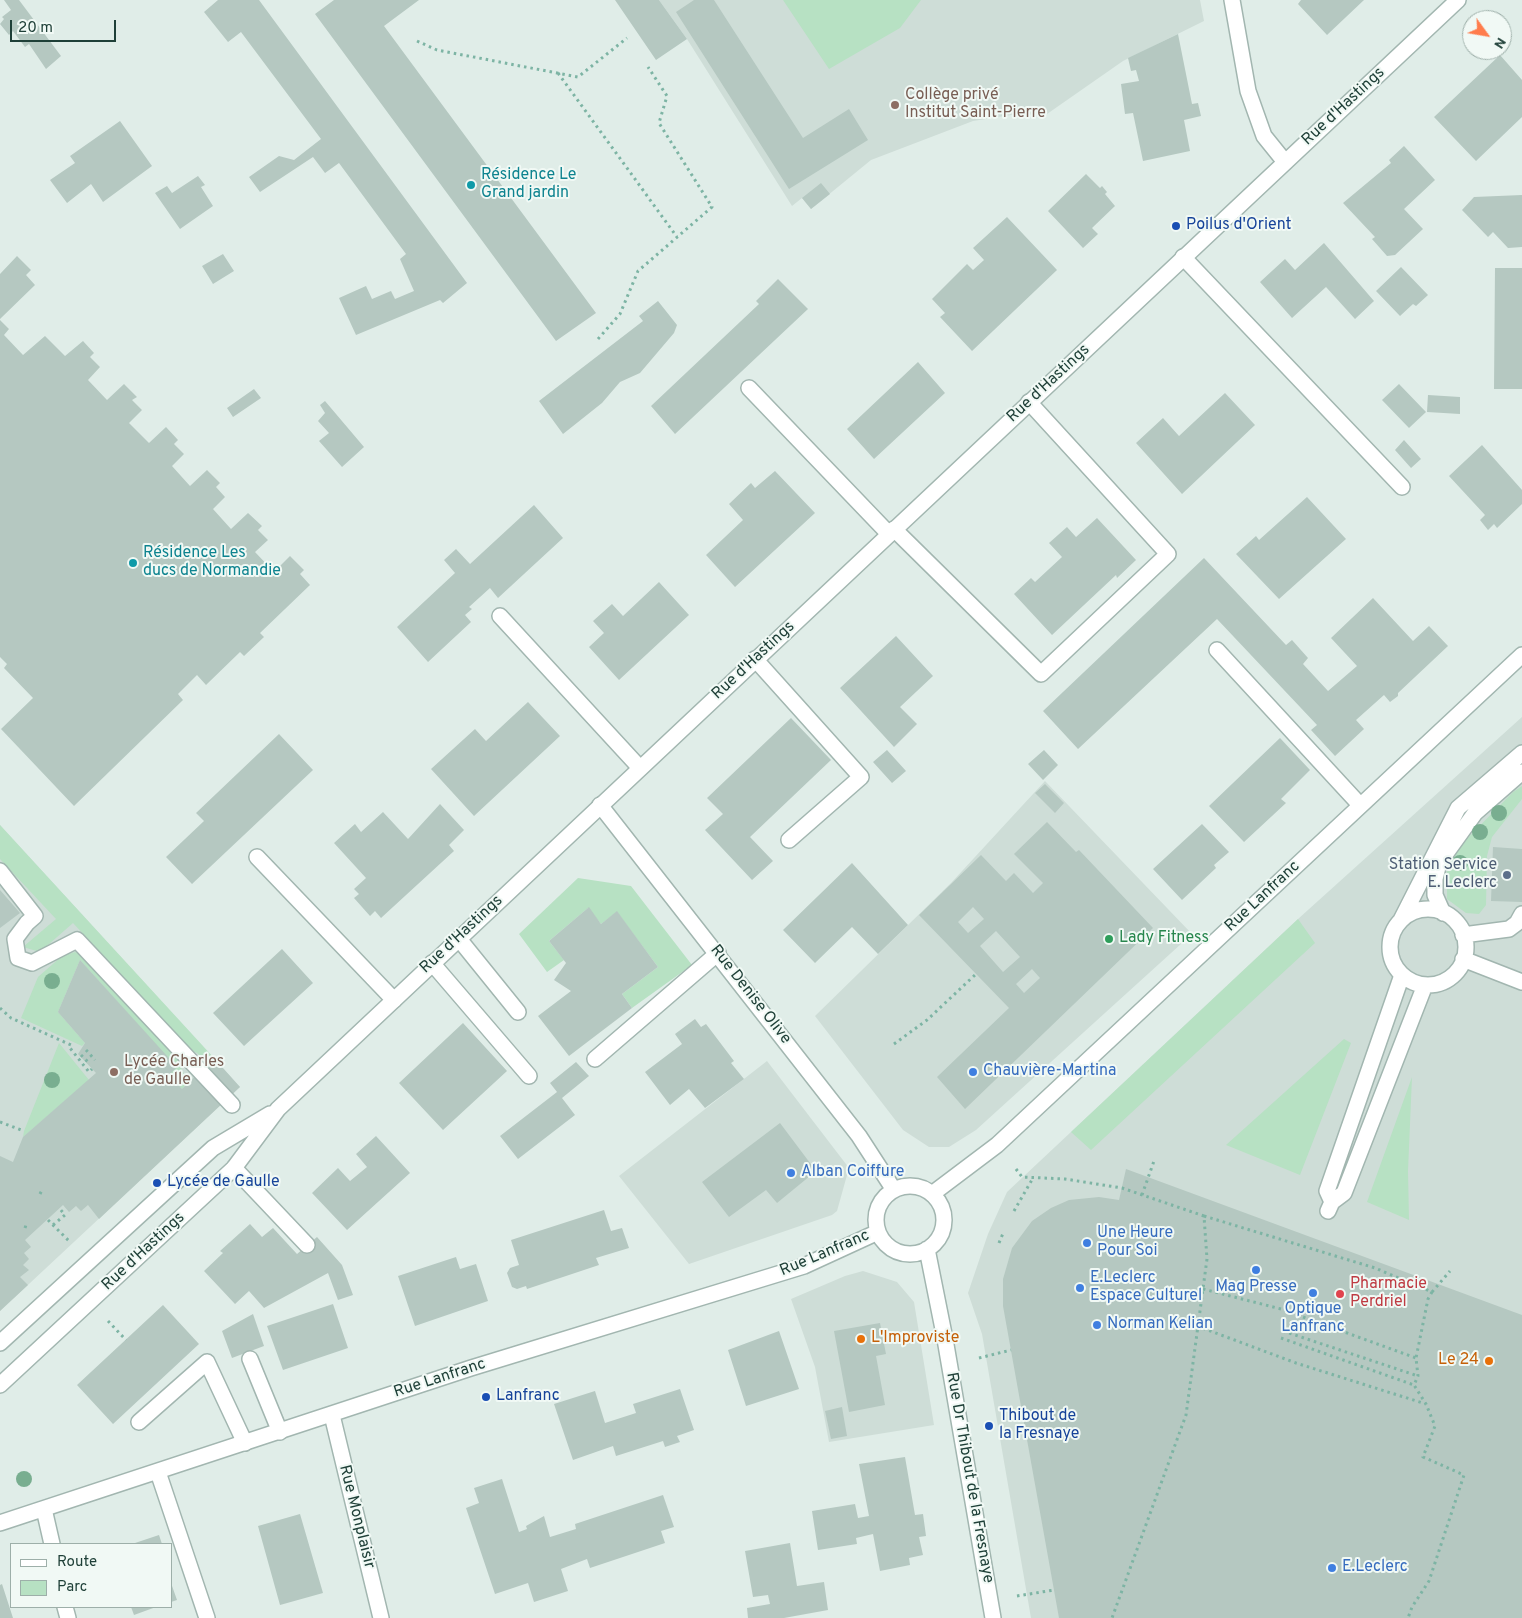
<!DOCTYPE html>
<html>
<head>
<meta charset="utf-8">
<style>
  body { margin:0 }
  #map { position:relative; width:1522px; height:1618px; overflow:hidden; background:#e0ede8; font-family:Overpass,sans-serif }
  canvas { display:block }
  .legend { position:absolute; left:10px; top:1543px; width:162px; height:65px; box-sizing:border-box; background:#f1f9f5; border:1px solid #9dafa9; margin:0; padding:6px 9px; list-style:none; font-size:15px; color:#1f4038 }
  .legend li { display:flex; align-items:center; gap:10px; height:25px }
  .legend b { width:25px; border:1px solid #9dafa9 }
  .north { position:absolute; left:1462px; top:10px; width:50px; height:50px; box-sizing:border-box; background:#f1f9f5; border:1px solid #9dafa9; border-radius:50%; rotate:122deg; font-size:14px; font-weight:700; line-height:20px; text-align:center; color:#1f4038 }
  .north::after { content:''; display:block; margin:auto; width:18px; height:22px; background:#ff7c4c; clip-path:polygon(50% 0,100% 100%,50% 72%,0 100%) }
  .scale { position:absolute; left:10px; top:20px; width:106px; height:22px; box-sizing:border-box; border:2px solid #1f4038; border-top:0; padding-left:6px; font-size:15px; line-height:18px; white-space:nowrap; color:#1f4038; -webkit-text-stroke:4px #f1f9f5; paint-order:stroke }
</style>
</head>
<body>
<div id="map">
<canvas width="1522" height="1618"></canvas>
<ul class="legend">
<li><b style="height:6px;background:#fff"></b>Route</li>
<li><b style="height:14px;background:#b7e1c3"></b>Parc</li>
</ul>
<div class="north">N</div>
<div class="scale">20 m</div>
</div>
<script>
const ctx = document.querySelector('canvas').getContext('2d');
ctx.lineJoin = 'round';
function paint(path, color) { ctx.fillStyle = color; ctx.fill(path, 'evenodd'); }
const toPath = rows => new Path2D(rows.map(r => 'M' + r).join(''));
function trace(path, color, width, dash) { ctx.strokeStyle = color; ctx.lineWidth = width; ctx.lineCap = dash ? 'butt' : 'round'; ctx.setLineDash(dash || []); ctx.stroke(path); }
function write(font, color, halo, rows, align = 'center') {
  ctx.font = font + ' Overpass,sans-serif'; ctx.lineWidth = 4; ctx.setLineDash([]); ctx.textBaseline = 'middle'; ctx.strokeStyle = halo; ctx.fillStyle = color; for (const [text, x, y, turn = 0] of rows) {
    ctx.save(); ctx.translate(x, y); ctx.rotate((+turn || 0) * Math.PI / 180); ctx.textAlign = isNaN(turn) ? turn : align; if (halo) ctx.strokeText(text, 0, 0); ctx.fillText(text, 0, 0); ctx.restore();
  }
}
const built = toPath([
  [659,0,1200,0,1204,21,1123,61,1047,114,1011,115,973,121,871,160,811,209,802,198,792,206,687,39],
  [1522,717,1522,1618,1031,1618,982,1334,968,1293,988,1234,1007,1192,1298,919],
  [1045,781,1192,934,976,1130,949,1147,929,1147,903,1130,815,1016,951,883],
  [0,825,240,1087,0,1311],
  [767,1061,849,1168,837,1211,832,1215,689,1264,619,1176],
  [863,1271,897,1282,914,1302,934,1425,829,1442,815,1367,791,1299,845,1276]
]);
const green = toPath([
  [783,0,921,0,900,28,829,69],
  [1522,786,1522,799,1492,837,1487,856,1486,905,1479,914,1466,913,1447,899,1447,872,1454,852,1513,792],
  [0,825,214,1058,208,1064,197,1053,192,1051,73,923,40,952,23,947,56,919,0,859],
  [578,878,631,886,692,965,632,1008,622,994,658,967,617,912,601,924,588,908,549,941,564,960,547,972,519,934],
  [1298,919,1315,943,1091,1150,1071,1132],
  [75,952,81,954,180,1062,182,1071,190,1081,182,1089,169,1075,176,1067,80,960,58,1012,85,1043,82,1046,21,1018,38,977,62,956],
  [1344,1039,1351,1043,1300,1175,1226,1145],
  [59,1043,89,1080,23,1137,24,1131],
  [1412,1077,1408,1171,1409,1220,1367,1202]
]);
const building = toPath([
  [4,0,19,0,61,56,46,69,29,44,25,47,13,31,9,35,0,24,4,19,2,17,11,10],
  [218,0,259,0,467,283,443,303,440,300,356,335,339,298,366,286,372,299,391,291,395,299,414,291,400,259,406,254,339,163,325,173,313,157,260,192,249,177,279,156,294,160,321,139,241,32,228,42,204,12],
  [334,0,419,0,384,26,596,313,556,341,315,14],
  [615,0,659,0,687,39,656,60],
  [694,0,714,0,803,138,849,109,868,140,789,189,676,12],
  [1301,0,1364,0,1327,35,1298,4],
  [1178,34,1192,104,1198,103,1201,116,1184,120,1190,151,1143,161,1133,113,1125,114,1121,84,1139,81,1136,70,1131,71,1128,58],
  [1500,55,1522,80,1522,117,1476,161,1434,117],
  [120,121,152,166,103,202,91,184,67,203,50,180,75,163,70,156],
  [1404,146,1435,180,1404,209,1423,229,1395,255,1387,256,1372,239,1375,237,1343,203,1391,163,1389,160],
  [1086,174,1100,188,1102,186,1107,192,1105,194,1115,206,1092,228,1098,234,1083,248,1048,211],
  [198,176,205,185,201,187,213,206,180,229,155,193,167,186,172,193],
  [821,183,830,194,811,209,802,198],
  [1522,195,1522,247,1508,248,1493,232,1488,237,1462,210,1474,197],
  [1007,217,1057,270,972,351,940,317,945,313,932,299,967,264,973,270,984,260,973,248],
  [1324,243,1374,301,1355,319,1326,287,1292,318,1260,282,1285,259,1295,270],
  [223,254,234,271,213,284,202,266],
  [17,256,31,270,26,275,35,285,0,319,0,274],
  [1401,267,1428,295,1416,306,1413,304,1400,316,1376,291],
  [1495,268,1522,268,1522,389,1494,389],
  [778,279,808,309,675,434,651,406,759,304,756,301],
  [658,301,677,325,674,333,640,373,620,382,602,403,563,434,539,401,643,321,639,316],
  [0,320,9,329,4,335,23,355,45,336,65,356,83,341,94,353,90,357,100,367,88,380,107,400,124,384,137,397,132,400,142,410,129,423,149,443,166,427,178,440,174,444,184,454,172,466,190,486,207,470,220,483,216,487,225,497,213,509,231,529,248,513,262,526,258,530,268,540,255,552,274,572,290,556,304,570,300,574,310,585,260,633,264,637,244,656,240,652,206,685,197,675,178,694,183,700,74,806,1,729,33,698,4,668,7,664,0,657],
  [918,362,945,393,874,459,847,429],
  [1399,384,1426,412,1409,428,1382,400],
  [254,389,261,398,233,417,227,408],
  [1225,393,1255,425,1182,494,1136,443,1163,418,1179,436],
  [1428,395,1460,397,1460,414,1427,412],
  [325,401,364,447,342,467,319,441,329,433,318,421,325,413,320,405],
  [1404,440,1421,459,1411,468,1395,450],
  [1482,445,1522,490,1522,504,1497,528,1494,524,1488,530,1480,520,1485,515,1449,476],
  [775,471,815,513,735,587,706,555,743,520,729,504,751,483,755,488],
  [1307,497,1346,539,1279,599,1236,554,1256,536,1259,540],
  [534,505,563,538,498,598,490,588,469,607,472,609,465,615,471,622,428,662,397,627,455,573,444,560,456,549,470,564],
  [1097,518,1136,560,1117,578,1116,575,1052,635,1014,594,1031,578,1035,582,1062,557,1049,543,1067,527,1076,537],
  [1204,558,1286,645,1292,640,1308,658,1303,664,1328,691,1357,666,1331,638,1373,598,1413,641,1429,626,1448,646,1398,693,1398,696,1390,702,1384,695,1356,720,1364,729,1335,756,1311,730,1317,725,1217,619,1078,749,1043,711],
  [659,582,689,615,619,680,589,647,604,633,593,621,612,604,623,616],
  [896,636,933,676,900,707,917,724,894,747,840,688],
  [528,702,560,736,474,816,431,769,475,729,486,741],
  [791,718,831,760,750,837,773,861,752,880,705,830,723,814,707,798],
  [279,734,313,770,192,884,166,857,204,821,196,813],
  [1280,738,1310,770,1281,799,1286,803,1244,842,1209,806],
  [887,750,906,771,892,783,873,762],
  [1044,750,1058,765,1043,780,1028,764],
  [1045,784,1064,803,1055,813,1035,793],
  [440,804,464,830,449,845,454,851,381,918,375,911,370,916,354,898,359,894,354,889,366,878,334,843,355,824,361,832,383,812,408,839],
  [1047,822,1076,852,1079,850,1153,928,965,1109,937,1077,1009,1008,919,915,981,855,1006,881,1014,873,1033,893,1043,883,1014,854],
  [973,907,984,919,968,933,958,922],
  [996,931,1020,957,1003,972,980,946],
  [1032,969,1040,978,1024,993,1016,984],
  [1202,824,1229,852,1214,865,1216,868,1182,900,1153,869],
  [1493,847,1522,849,1522,902,1491,901],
  [852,863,908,925,878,954,852,927,815,963,783,930],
  [0,890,20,913,0,928],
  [589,907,601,924,617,911,658,967,622,994,632,1008,569,1056,538,1016,571,991,554,980,566,963,549,941],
  [282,949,313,983,244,1046,213,1013],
  [80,960,177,1067,169,1075,182,1089,214,1058,240,1087,99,1219,88,1205,81,1211,76,1206,69,1212,63,1205,25,1240,31,1247,24,1253,29,1259,23,1265,29,1270,20,1277,28,1285,0,1311,0,1156,13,1162,23,1137,96,1073,78,1054,85,1043,58,1012],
  [695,1019,701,1027,706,1024,734,1061,731,1063,744,1079,705,1108,689,1089,670,1105,645,1072,682,1044,675,1034],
  [463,1023,507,1071,443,1130,399,1083],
  [576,1062,589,1076,562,1098,575,1115,518,1159,500,1136,557,1092,550,1083],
  [780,1123,816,1171,777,1203,766,1190,729,1217,702,1182],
  [376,1136,410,1173,347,1230,312,1193,338,1168,350,1181,367,1167,356,1154],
  [1126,1169,1522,1315,1522,1618,1059,1618,1003,1306,1003,1279,1012,1248,1032,1221,1051,1208,1069,1200,1099,1197,1119,1200],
  [604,1210,611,1231,622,1228,629,1248,596,1258,599,1265,527,1289,526,1286,517,1289,512,1287,507,1273,510,1268,519,1265,511,1240],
  [250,1224,262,1237,273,1228,297,1254,317,1237,342,1265,353,1295,338,1300,328,1273,264,1308,249,1291,235,1304,204,1271,223,1253,220,1251],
  [456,1257,460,1269,476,1264,488,1301,415,1326,398,1276],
  [333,1304,348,1348,283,1370,267,1326],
  [163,1305,199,1344,113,1424,77,1385],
  [253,1314,264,1346,232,1358,222,1331],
  [880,1323,886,1354,876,1356,885,1405,849,1412,834,1331],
  [779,1331,799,1389,746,1406,728,1350],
  [680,1389,694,1430,677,1436,680,1442,665,1447,663,1441,616,1456,613,1446,573,1460,554,1404,595,1391,605,1423,636,1413,633,1404],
  [842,1407,847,1436,831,1439,825,1411],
  [905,1457,915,1515,923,1514,926,1536,919,1537,923,1555,909,1558,910,1565,880,1571,873,1534,856,1538,857,1544,818,1550,812,1511,855,1504,858,1518,869,1516,859,1464],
  [502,1479,519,1532,527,1529,526,1526,544,1516,550,1537,576,1529,575,1524,663,1495,674,1527,661,1531,665,1543,590,1568,587,1559,561,1569,568,1591,534,1602,528,1583,495,1594,466,1508,479,1503,474,1488],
  [300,1514,323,1593,280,1605,258,1526],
  [159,1535,162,1544,132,1544],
  [790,1543,797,1586,824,1582,828,1610,784,1618,748,1618,747,1608,770,1604,768,1595,753,1597,745,1551],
  [171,1583,177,1600,171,1602],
  [2,1584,13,1618,0,1618,0,1585],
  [131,1607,156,1607,134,1615]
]);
const path = toPath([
  [417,41,437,50,578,77,627,38],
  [558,73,677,237],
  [598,339,620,314,638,271,712,207,659,123,667,96,648,67],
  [0,1008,11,1018,71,1045,70,1048,89,1072,92,1069],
  [894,1044,927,1020,976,974],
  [86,1050,95,1060],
  [81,1055,90,1064],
  [0,1122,24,1131],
  [1016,1169,1022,1177,1065,1179,1122,1188,1204,1216,1207,1259,1186,1415,1112,1618],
  [40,1194,42,1190],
  [1142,1195,1154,1161],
  [1014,1211,1033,1178],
  [1204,1216,1375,1268,1432,1292,1428,1299,1416,1358,1418,1376,1414,1385,1426,1404,1435,1426,1423,1457,1464,1475,1429,1581,1412,1607,1408,1618],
  [48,1220,71,1243],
  [53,1225,65,1215,60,1209],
  [25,1228,27,1222],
  [999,1243,1004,1231],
  [1203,1289,1281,1309,1416,1358],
  [1432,1292,1450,1271],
  [108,1321,126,1340],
  [1197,1326,1296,1363,1426,1404],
  [1283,1331,1418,1376],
  [1281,1338,1414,1385],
  [979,1358,1011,1350],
  [1017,1596,1054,1590]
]);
const service = toPath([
  [1183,257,1402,487],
  [749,388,889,534],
  [894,529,1041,674,1168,554,1029,402],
  [500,616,640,768],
  [1217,650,1360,805],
  [755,659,861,777,789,840],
  [257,857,394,1000],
  [0,871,35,916,27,923,15,939,18,958,32,963,77,940,232,1105],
  '1390 947a38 38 0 1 1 76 0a38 38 0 1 1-76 0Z',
  [1443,913,1435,895,1435,879,1439,863,1475,813,1522,772],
  [1401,920,1458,808,1522,753],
  [1463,935,1509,929,1517,923,1522,914],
  [459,939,518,1012],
  [1463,959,1522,982],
  [432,963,529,1076],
  [595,1059,718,953],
  [234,1168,307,1245],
  [1332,1202,1327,1191,1402,975],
  [1328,1211,1332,1202,1344,1193,1425,985],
  [250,1359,280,1432],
  [139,1422,207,1362,245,1443],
  [158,1472,207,1618]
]);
const minor = toPath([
  [1232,0,1248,91,1264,136,1285,162],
  [600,805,859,1136,894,1190],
  '876 1220a34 34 0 1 1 68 0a34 34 0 1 1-68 0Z',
  [932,1194,997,1145,1522,655],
  [927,1249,945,1339,993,1618],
  [332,1415,381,1618],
  [44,1509,52,1544],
  [0,1523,471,1368,804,1266,878,1232],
  [65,1607,68,1618]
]);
const tertiary = toPath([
  [0,1343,213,1148,270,1114],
  [0,1385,234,1168,278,1109,1458,0]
]);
const trees = [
  [1499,813],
  [1480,832],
  [1460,863],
  [52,981],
  [52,1080],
  [24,1479]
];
const markers = [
  [895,105,5,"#8d6e63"],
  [471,185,5,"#0f9aa8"],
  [1176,226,5,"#1a4fb4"],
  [133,563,5,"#0f9aa8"],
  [1507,875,5,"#5c6f8a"],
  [1109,939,5,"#2e9e5b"],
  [114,1072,5,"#8d6e63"],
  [973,1072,5,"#3f7fe0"],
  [791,1173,5,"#3f7fe0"],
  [157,1183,5,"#1a4fb4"],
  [1087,1243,5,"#3f7fe0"],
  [1256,1270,5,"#3f7fe0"],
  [1080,1288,5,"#3f7fe0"],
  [1313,1293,5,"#3f7fe0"],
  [1340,1294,5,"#e0444e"],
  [1097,1325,5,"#3f7fe0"],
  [861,1339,5,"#e8710a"],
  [1489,1361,5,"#e8710a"],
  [486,1397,5,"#1a4fb4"],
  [989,1426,5,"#1a4fb4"],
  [1332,1568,5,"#3f7fe0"]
];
const educationNames = [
  ["Collège privé",905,96],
  ["Institut Saint-Pierre",905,114],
  ["Lycée Charles",124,1063],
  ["de Gaulle",124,1081]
];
const streetNames = [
  ["Rue d'Hastings",1344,107,-43],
  ["Rue d'Hastings",1049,384,-43],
  ["Rue d'Hastings",754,661,-43],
  ["Rue Lanfranc",1263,897,-43],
  ["Rue d'Hastings",462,935,-43],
  ["Rue Denise Olive",750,995,52],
  ["Rue d'Hastings",144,1252,-43],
  ["Rue Lanfranc",825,1254,-23],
  ["Rue Lanfranc",440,1379,-18],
  ["Rue Dr Thibout de la Fresnaye",969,1478,80],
  ["Rue Monplaisir",356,1517,76]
];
const cultureNames = [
  ["Résidence Le",481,176],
  ["Grand jardin",481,194],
  ["Résidence Les",143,554],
  ["ducs de Normandie",143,572]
];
const transitNames = [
  ["Poilus d'Orient",1186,226],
  ["Lycée de Gaulle",167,1183],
  ["Lanfranc",496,1397],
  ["Thibout de",999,1417],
  ["la Fresnaye",999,1435]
];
const serviceNames = [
  ["Station Service",1497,866],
  ["E. Leclerc",1497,884]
];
const leisureNames = [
  ["Lady Fitness",1119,939]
];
const shopNames = [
  ["Chauvière-Martina",983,1072],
  ["Alban Coiffure",801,1173],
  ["Une Heure",1097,1234],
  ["Pour Soi",1097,1252],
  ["E.Leclerc",1090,1279],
  ["Espace Culturel",1090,1297],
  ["Mag Presse",1256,1288,"center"],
  ["Optique",1313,1310,"center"],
  ["Lanfranc",1313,1328,"center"],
  ["Norman Kelian",1107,1325],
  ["E.Leclerc",1342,1568]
];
const healthNames = [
  ["Pharmacie",1350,1285],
  ["Perdriel",1350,1303]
];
const foodNames = [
  ["L'Improviste",871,1339],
  ["Le 24",1479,1361,"right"]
];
paint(built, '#ceddd7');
paint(green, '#b7e1c3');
paint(building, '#b5c8c1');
trace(service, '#a2b6b0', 18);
trace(minor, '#a2b6b0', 18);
trace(tertiary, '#a2b6b0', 18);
trace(path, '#7db4a4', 3, [2.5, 4]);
trace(service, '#fff', 15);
trace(minor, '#fff', 15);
trace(tertiary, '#fff', 15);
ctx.fillStyle = '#79ae90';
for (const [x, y] of trees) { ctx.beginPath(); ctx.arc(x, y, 8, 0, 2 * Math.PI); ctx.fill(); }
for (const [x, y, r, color] of markers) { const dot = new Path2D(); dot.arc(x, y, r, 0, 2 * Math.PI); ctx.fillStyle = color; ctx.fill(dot); trace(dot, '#f1f9f5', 2); }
write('16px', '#785e54', '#f1f9f5', educationNames, 'left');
write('16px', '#1f4038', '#f1f9f5', streetNames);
write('16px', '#0d838f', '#f1f9f5', cultureNames, 'left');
write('16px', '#164399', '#f1f9f5', transitNames, 'left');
write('16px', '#4e5e75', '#f1f9f5', serviceNames, 'right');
write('16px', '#27864d', '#f1f9f5', leisureNames, 'left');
write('16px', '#366cbe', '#f1f9f5', shopNames, 'left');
write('16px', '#be3a42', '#f1f9f5', healthNames, 'left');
write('16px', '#c56008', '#f1f9f5', foodNames, 'left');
</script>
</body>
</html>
